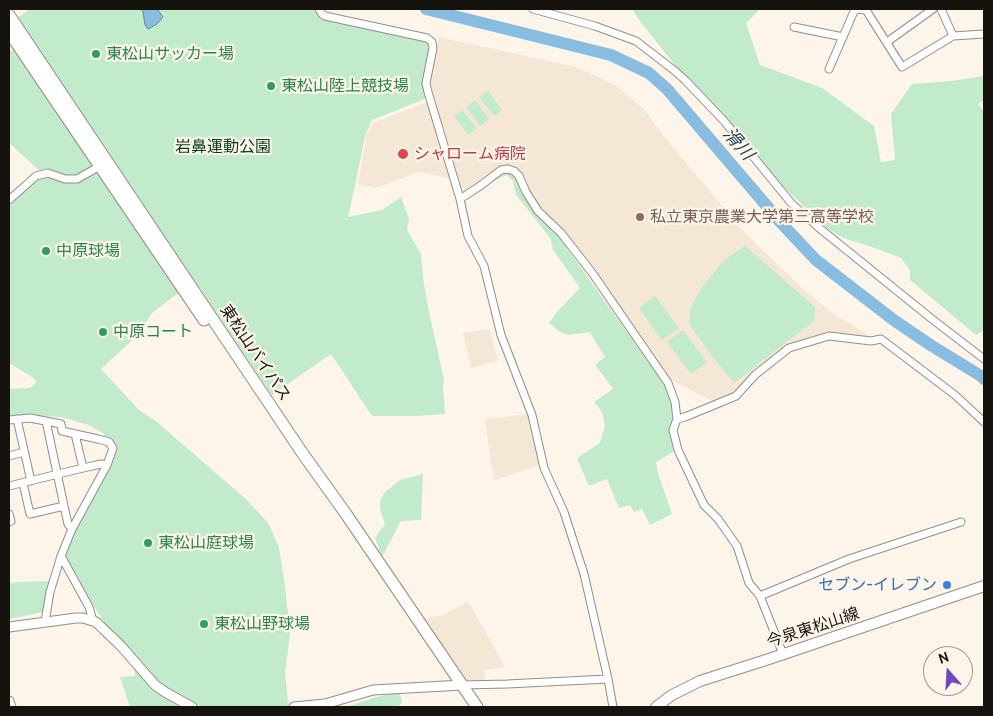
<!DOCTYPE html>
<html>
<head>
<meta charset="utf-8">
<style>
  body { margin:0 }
  #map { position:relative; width:993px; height:716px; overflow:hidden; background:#fef5ea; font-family:Cabin,sans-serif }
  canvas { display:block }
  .frame { position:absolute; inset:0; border:10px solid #16130f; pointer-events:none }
  .north { position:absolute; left:923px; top:646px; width:50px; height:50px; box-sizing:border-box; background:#fef5ea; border:1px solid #a19b92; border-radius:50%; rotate:341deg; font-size:14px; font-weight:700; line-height:20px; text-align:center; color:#16130f }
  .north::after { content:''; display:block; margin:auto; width:18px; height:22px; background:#7248c0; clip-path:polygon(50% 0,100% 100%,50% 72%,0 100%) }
</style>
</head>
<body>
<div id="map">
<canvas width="993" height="716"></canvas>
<div class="frame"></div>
<div class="north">N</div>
</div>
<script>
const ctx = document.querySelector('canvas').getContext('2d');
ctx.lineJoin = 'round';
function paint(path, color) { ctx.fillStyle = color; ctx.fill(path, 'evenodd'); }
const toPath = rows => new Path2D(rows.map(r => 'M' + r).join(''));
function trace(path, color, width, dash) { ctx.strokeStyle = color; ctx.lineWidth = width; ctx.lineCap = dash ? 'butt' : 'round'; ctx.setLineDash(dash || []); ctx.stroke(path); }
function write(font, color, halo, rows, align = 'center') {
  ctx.font = font + ' Cabin,"Noto Sans JP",sans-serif'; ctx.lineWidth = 4.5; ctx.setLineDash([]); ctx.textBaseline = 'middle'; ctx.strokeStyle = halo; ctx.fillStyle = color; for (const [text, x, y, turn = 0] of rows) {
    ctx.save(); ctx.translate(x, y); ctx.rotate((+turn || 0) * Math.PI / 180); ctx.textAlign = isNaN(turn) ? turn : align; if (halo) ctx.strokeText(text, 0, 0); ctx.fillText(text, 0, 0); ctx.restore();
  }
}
const built = toPath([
  [439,37,572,66,595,75,618,87,644,109,666,139,746,234,802,288,831,312,868,335,868,339,829,334,788,346,735,394,714,402,671,380,569,237,555,224,542,210,521,175,513,165,500,166,466,190,461,187,432,90,431,80],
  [427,102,451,179,419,172,376,188,358,185,366,136,373,123],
  [490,329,498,361,471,368,463,333],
  [528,414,540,465,495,480,491,463,485,419],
  [468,601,497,652,504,667,484,670,485,680,473,681,466,679,424,619,444,615]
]);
const green = toPath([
  [30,9,315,9,321,17,422,40,427,42,429,47,423,83,425,99,372,120,365,136,356,181,348,217,382,210,401,197,409,219,407,230,421,254,424,284,429,312,444,380,443,387,445,414,417,416,372,416,331,354,272,395,195,281,157,309,152,313,139,334,101,369,139,410,157,422,247,500,269,524,279,548,285,586,287,607,291,626,285,673,288,702,293,707,130,707,120,677,135,676,133,655,105,624,62,554,116,449,103,439,104,434,89,425,61,417,9,415,9,389,30,388,36,383,35,379,9,363,9,205,40,175,39,170,9,143,9,53,27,33,17,18],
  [632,9,760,9,746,23,760,65,822,88,874,126,881,162,895,160,891,114,912,84,951,81,984,76,984,100,978,104,984,111,984,330,976,335,910,280,910,270,901,258,875,248,843,238,824,226,785,188,741,148,677,68,640,21],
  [488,91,502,110,494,116,479,97],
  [475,100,489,119,480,126,466,107],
  [462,110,477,128,468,135,454,116],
  [506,172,512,172,516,178,523,196,558,236,666,386,675,414,670,430,675,451,656,462,658,473,672,514,650,525,642,509,634,512,630,505,619,508,607,479,591,485,588,484,577,458,600,443,605,425,602,412,594,402,613,389,606,379,595,365,605,357,590,332,568,335,559,331,549,323,556,313,580,288,553,250,551,239,516,195,513,181,507,175,492,181,491,179,500,174],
  [745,246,815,307,815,320,734,383,715,360,690,325,690,311,696,297,703,286,723,262,733,254],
  [655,296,679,328,662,340,639,308],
  [683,330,707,362,691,374,667,342],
  [423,474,421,520,401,521,382,557,375,538,385,524,380,510,380,500,385,492,400,480],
  [50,581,44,612,9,619,9,583,19,582],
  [399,693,402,700,401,704,396,707,347,707,373,698,385,695]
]);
const water = toPath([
  [141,9,157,9,163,17,157,24,148,29,145,25,143,12,141,9]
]);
const river = toPath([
  [426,9,611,55,649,73,667,89,783,225,816,260,895,321,932,346,981,376,984,379]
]);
const minor = toPath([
  [319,9,322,14,325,16,427,38,432,42,433,48,426,83,428,92,460,199,468,236,484,266,501,335,532,415,544,468,564,512,584,574,608,679,613,707],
  [533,9,595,26,636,41,675,71,685,80,724,121,792,204,818,227,932,319,984,359],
  [856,9,866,10,902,67,953,36,984,34],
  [941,9,953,36],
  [794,27,843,37],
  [887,42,933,9],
  [829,69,855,9],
  [460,199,480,186,501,170,508,169,514,171,519,176,526,192,538,211,561,233,593,274,668,383,675,402,677,419,673,430,678,450,704,505,718,519,737,546,749,583,760,596,783,654],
  [9,200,36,176,48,173,65,179,77,179,100,166],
  [17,419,31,481],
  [677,419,685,417,736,396,755,375,789,348,829,336,871,341,881,339,955,395,984,422],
  [9,420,30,418,61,424,62,431,98,439,109,442,113,448,107,465,72,529,61,556,89,607,93,621],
  [46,421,64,506,68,524,72,529],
  [75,434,83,468],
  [9,456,24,452],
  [23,483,30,514,64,506],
  [9,486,83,468,101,464,107,465],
  [9,514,11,521,9,522],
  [760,596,849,559,961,522],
  [45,622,50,592,61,556],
  [462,685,507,684,608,679]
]);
const tertiary = toPath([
  [9,627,76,618,83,618,96,622,121,646,155,685,165,692,192,707],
  [9,701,11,707],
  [294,707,325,704,373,690,462,685]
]);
const secondary = toPath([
  [656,707,672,695,700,681,769,659,984,586]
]);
const trunk = toPath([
  [9,15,303,454,346,514,477,707],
  [9,32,204,320]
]);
const markers = [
  [96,54,5,"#2e9e5b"],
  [271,86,5,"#2e9e5b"],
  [403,154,6,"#e0444e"],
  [640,217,5,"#8d6e63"],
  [46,251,5,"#2e9e5b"],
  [103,332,5,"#2e9e5b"],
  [148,543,5,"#2e9e5b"],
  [947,585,5,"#3f7fe0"],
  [204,624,5,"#2e9e5b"]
];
const leisureNames = [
  ["東松山サッカー場",106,54],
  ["東松山陸上競技場",281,86],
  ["中原球場",56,251],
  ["中原コート",113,332],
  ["東松山庭球場",158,543],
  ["東松山野球場",214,624]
];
const parkNames = [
  ["岩鼻運動公園",223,147]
];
const healthNames = [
  ["シャローム病院",414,154]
];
const educationNames = [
  ["私立東京農業大学第三高等学校",650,217]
];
const streetNames = [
  ["東松山バイパス",255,353,56],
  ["今泉東松山線",813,628,-18]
];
const shopNames = [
  ["セブン-イレブン",937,585]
];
const waterNames = [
  ["滑川",738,144,49]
];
paint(built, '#f4e7d6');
paint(green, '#c1ebca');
paint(water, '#88bce1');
trace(water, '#6689a2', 1);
trace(river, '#88bce1', 12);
trace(minor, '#958d83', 9);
trace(tertiary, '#958d83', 11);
trace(secondary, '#958d83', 12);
trace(trunk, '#958d83', 13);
trace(minor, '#fff', 7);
trace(tertiary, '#fff', 9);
trace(secondary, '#fff', 10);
trace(trunk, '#fff', 11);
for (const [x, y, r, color] of markers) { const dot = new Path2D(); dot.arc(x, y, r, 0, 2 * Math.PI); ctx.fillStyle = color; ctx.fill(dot); trace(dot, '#fef5ea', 2); }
write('16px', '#27864d', '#fef5ea', leisureNames, 'left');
write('16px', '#003e1b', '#fef5ea', parkNames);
write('16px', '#be3a42', '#fef5ea', healthNames, 'left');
write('16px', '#785e54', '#fef5ea', educationNames, 'left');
write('16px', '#16130f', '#fef5ea', streetNames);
write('16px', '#366cbe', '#fef5ea', shopNames, 'right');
write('italic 18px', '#153e58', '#fef5ea', waterNames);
</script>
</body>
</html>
